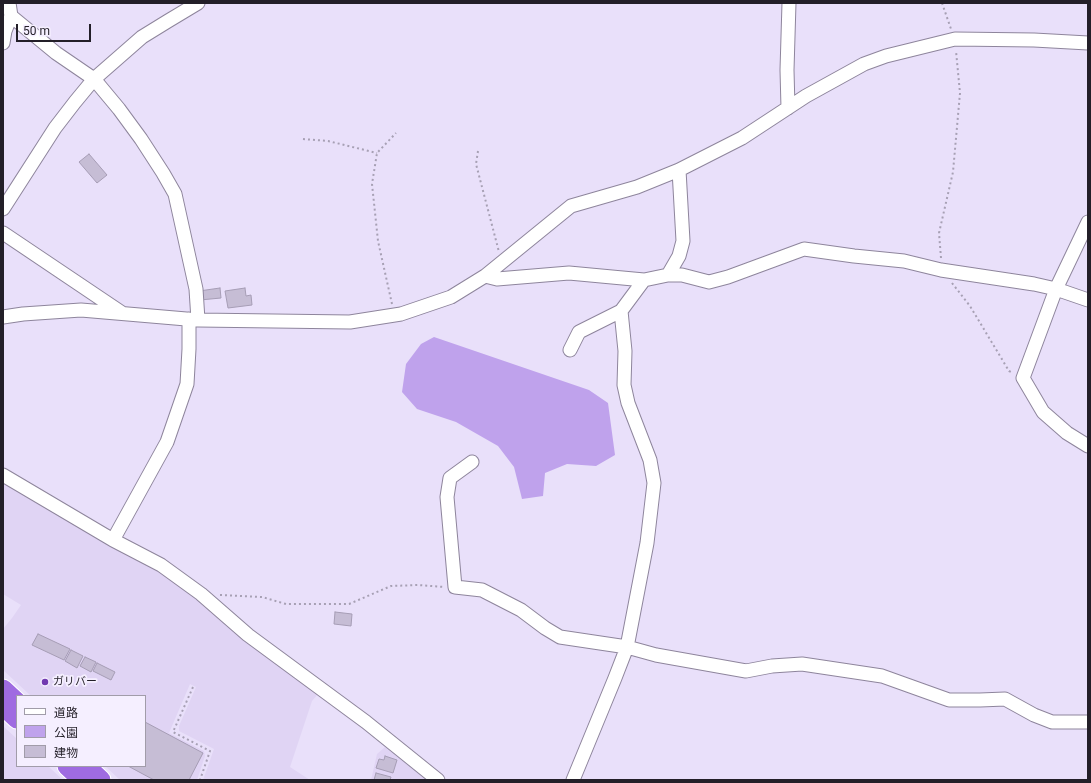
<!DOCTYPE html>
<html>
<head>
<meta charset="utf-8">
<style>
  body { margin:0 }
  #map { position:relative; width:1091px; height:783px; overflow:hidden; background:#e9e0fa; font-family:Roboto,"Noto Sans JP",sans-serif }
  canvas { display:block }
  .frame { position:absolute; inset:0; border:4px solid #231f28; pointer-events:none }
  .legend { position:absolute; left:16px; top:695px; width:130px; height:72px; box-sizing:border-box; background:#f5efff; border:1px solid #a19ca9; margin:0; padding:5px 7px; list-style:none; font-size:12px; color:#231f28 }
  .legend li { display:flex; align-items:center; gap:8px; height:20px }
  .legend b { width:20px; border:1px solid #a19ca9 }
  .scale { position:absolute; left:16px; top:24px; width:75px; height:18px; box-sizing:border-box; border:2px solid #231f28; border-top:0; padding-left:5px; font-size:12px; line-height:14px; white-space:nowrap; color:#231f28; -webkit-text-stroke:3px #f5efff; paint-order:stroke }
</style>
</head>
<body>
<div id="map">
<canvas width="1091" height="783"></canvas>
<div class="frame"></div>
<ul class="legend">
<li><b style="height:5px;background:#fff"></b>道路</li>
<li><b style="height:11px;background:#bfa2ec"></b>公園</li>
<li><b style="height:11px;background:#c6bdd5"></b>建物</li>
</ul>
<div class="scale">50 m</div>
</div>
<script>
const ctx = document.querySelector('canvas').getContext('2d');
ctx.lineJoin = 'round';
function paint(path, color) { ctx.fillStyle = color; ctx.fill(path, 'evenodd'); }
const toPath = rows => new Path2D(rows.map(r => 'M' + r).join(''));
function trace(path, color, width, dash) { ctx.strokeStyle = color; ctx.lineWidth = width; ctx.lineCap = dash ? 'butt' : 'round'; ctx.setLineDash(dash || []); ctx.stroke(path); }
function write(font, color, halo, rows, align = 'center') {
  ctx.font = font + ' Roboto,"Noto Sans JP",sans-serif'; ctx.lineWidth = 3.5; ctx.setLineDash([]); ctx.textBaseline = 'middle'; ctx.strokeStyle = halo; ctx.fillStyle = color; for (const [text, x, y, turn = 0] of rows) {
    ctx.save(); ctx.translate(x, y); ctx.rotate((+turn || 0) * Math.PI / 180); ctx.textAlign = isNaN(turn) ? turn : align; if (halo) ctx.strokeText(text, 0, 0); ctx.fillText(text, 0, 0); ctx.restore();
  }
}
const built = toPath([
  [3,483,163,574,193,595,318,694,312,701,290,767,310,780,203,780,214,749,179,731,179,726,196,687,190,684,169,733,204,751,205,756,197,780,120,780,105,766,145,766,145,696,31,696,3,670,3,629,12,618,21,605,3,594],
  [3,726,17,739,17,766,48,766,63,780,3,780],
  [385,747,427,780,371,780,377,754]
]);
const green = toPath([
  [434,337,589,390,608,403,615,455,596,466,567,464,545,473,543,496,522,499,514,467,498,446,456,422,417,409,402,392,406,364,421,344]
]);
const building = toPath([
  [89,154,107,175,97,183,79,162,89,154],
  [220,288,221,298,200,300,199,291,220,288],
  [245,288,246,296,251,295,252,305,228,308,225,291,245,288],
  [335,612,352,614,351,626,334,624,335,612],
  [38,634,70,649,64,660,32,645,38,634],
  [71,650,83,656,77,668,65,661,71,650],
  [85,657,96,662,91,672,80,666,85,657],
  [97,663,115,672,111,680,93,671,97,663],
  [145,722,203,753,189,780,154,780,128,766,145,766,145,722],
  [385,756,397,760,393,773,376,768,379,759,384,760,385,756],
  [376,773,391,777,390,780,374,780,376,773]
]);
const path = toPath([
  [942,3,951,29],
  [303,139,328,141,377,153],
  [478,151,476,164,499,252],
  [941,258,939,233,953,172,960,93,956,51],
  [952,283,970,306,1009,371,1013,373],
  [392,304,378,241,372,184,377,153,396,133],
  [220,595,262,597,286,604,349,604,391,586,418,585,445,587],
  [193,687,173,732,210,751,200,780]
]);
const minor = toPath([
  [11,16,56,53,94,79,119,109,141,139,163,173,175,194,196,289,198,320],
  [3,43,5,31,11,16,9,3],
  [788,108,787,70,789,3],
  [3,209,55,128,75,102,94,79,142,37,168,21,198,3],
  [1088,222,1056,289,1023,378,1043,412,1067,433,1088,446],
  [3,233,122,313],
  [668,275,682,275,709,282,728,277,804,249,854,256,904,261,941,270,1034,284,1056,289,1088,300],
  [485,276,497,279,569,273,644,280],
  [3,317,23,314,81,310,198,320,350,322,401,314,451,297,485,276,571,206,637,187,679,170,742,138,806,96,864,64,886,56,955,39,1034,40,1088,43],
  [570,350,579,332,621,311,644,280,668,275,679,256,683,241,679,170],
  [472,462,450,478,447,497,455,587,482,590,521,610,545,628,560,637,627,647,656,655,746,671,772,666,802,664,882,676,949,700,980,700,1005,699,1034,715,1052,722,1088,722],
  [3,475,113,540,161,565,201,594,248,635,366,722,438,780],
  [113,540,167,442,187,384,189,349,189,319],
  [573,780,615,678,627,647,647,543,654,483,650,460,628,403,624,385,625,351,621,311]
]);
const highway = toPath([
  [3,689,17,702],
  [3,706,17,719],
  [67,766,82,780],
  [86,766,101,780]
]);
const markers = [
  [45,682,4,"#723ab0"]
];
const poiNames = [
  ["ガリバー",53,682]
];
paint(built, '#e0d4f4');
paint(green, '#bfa2ec');
paint(building, '#c6bdd5');
trace(building, '#a69db5', 1);
trace(minor, '#8e859c', 15);
trace(highway, '#fff', 21);
trace(path, '#a7a0b4', 2, [2, 3]);
trace(minor, '#fff', 13);
trace(highway, '#9f6be1', 19);
for (const [x, y, r, color] of markers) { const dot = new Path2D(); dot.arc(x, y, r, 0, 2 * Math.PI); ctx.fillStyle = color; ctx.fill(dot); trace(dot, '#f5efff', 1.5); }
write('11px', '#231f28', '#f5efff', poiNames, 'left');
</script>
</body>
</html>
